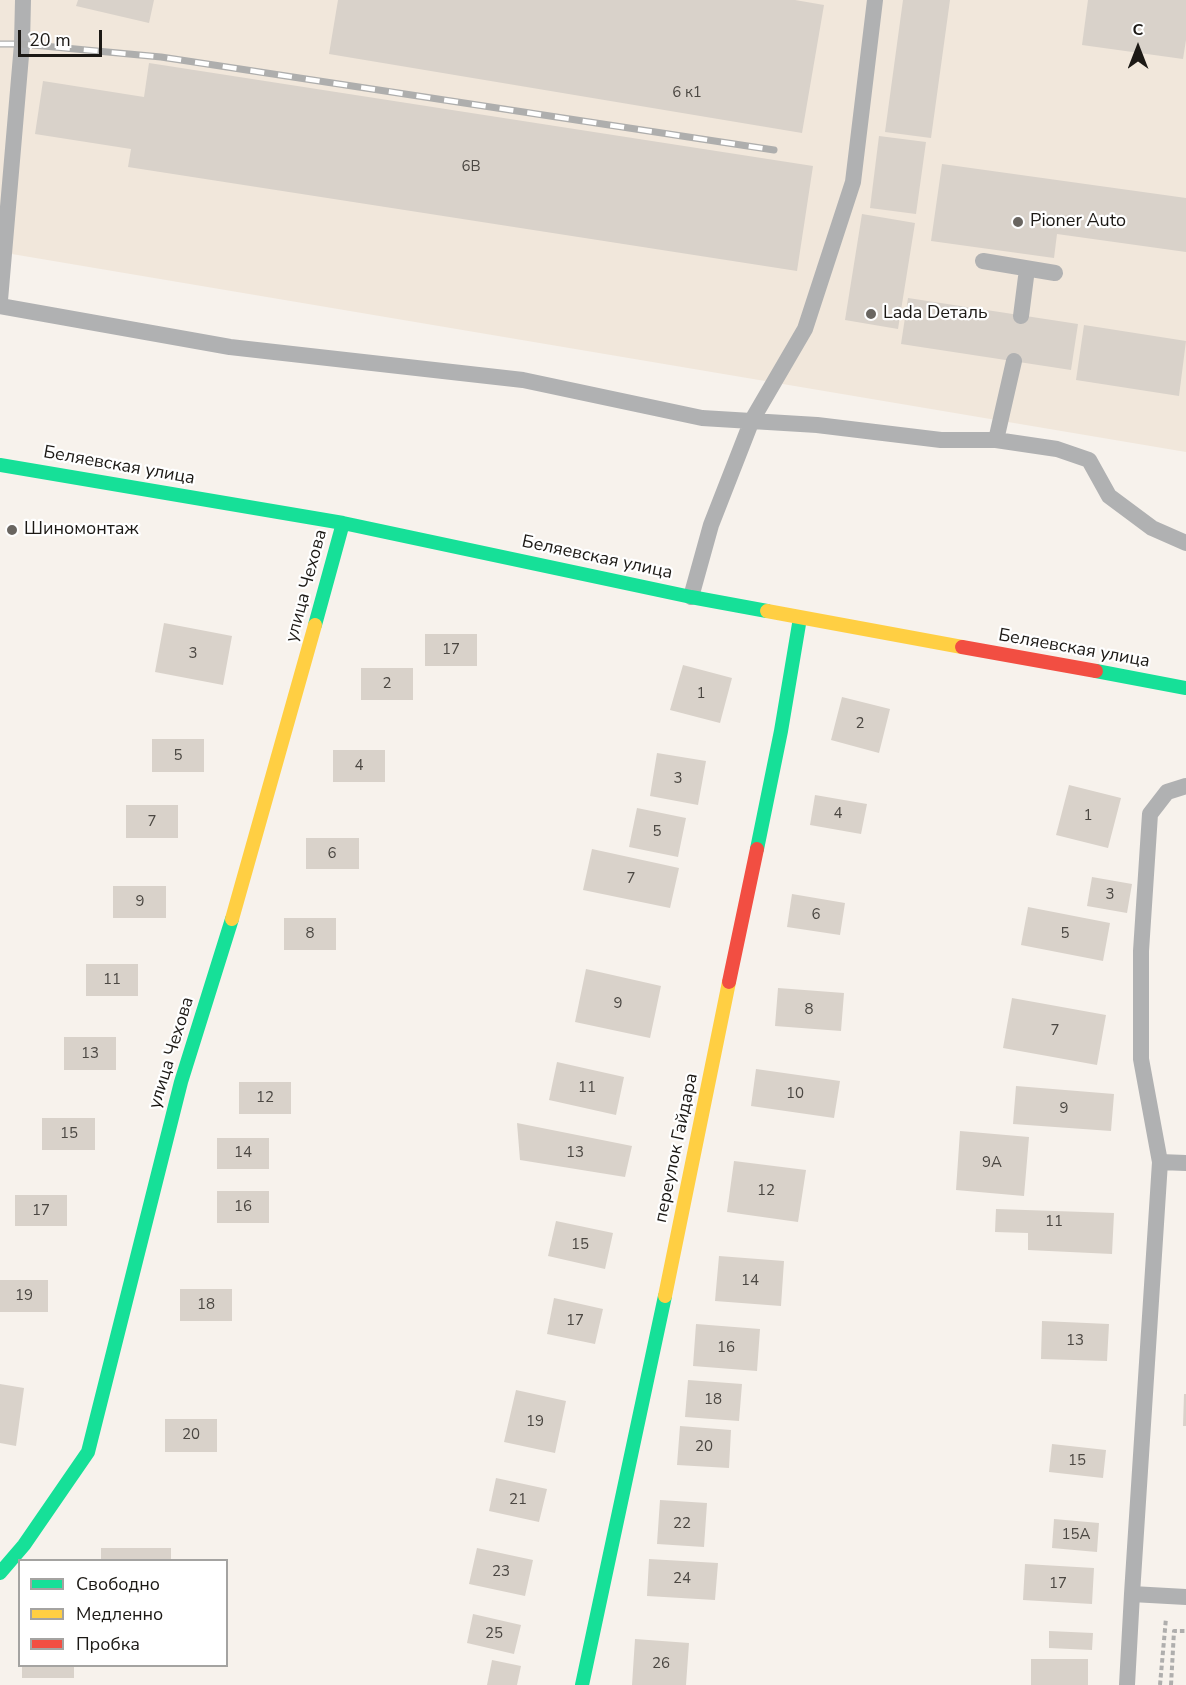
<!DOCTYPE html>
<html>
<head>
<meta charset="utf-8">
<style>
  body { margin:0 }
  #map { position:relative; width:1186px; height:1685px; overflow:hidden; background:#f7f2ec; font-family:"Nunito Sans",sans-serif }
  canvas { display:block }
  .legend { position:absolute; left:18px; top:1559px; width:210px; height:108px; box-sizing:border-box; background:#fff; border:2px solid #a4a3a1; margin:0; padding:8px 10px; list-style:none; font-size:18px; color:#1c1915 }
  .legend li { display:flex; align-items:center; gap:12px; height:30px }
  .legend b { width:30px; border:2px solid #a4a3a1 }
  .north { position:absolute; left:1108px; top:18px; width:60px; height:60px; -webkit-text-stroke:4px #fff; paint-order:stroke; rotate:0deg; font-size:16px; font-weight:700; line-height:24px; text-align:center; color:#1c1915 }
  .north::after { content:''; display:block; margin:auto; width:21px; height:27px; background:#1c1915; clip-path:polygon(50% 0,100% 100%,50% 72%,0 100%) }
  .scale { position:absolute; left:18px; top:30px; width:84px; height:27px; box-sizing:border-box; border:3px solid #1c1915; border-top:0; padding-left:8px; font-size:18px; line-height:21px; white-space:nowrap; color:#1c1915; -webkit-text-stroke:4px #fff; paint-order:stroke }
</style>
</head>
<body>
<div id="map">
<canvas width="1186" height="1685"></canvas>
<ul class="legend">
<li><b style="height:8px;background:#16e098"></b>Свободно</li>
<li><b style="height:8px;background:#ffcf43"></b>Медленно</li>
<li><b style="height:8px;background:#f24e42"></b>Пробка</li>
</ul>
<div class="north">С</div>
<div class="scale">20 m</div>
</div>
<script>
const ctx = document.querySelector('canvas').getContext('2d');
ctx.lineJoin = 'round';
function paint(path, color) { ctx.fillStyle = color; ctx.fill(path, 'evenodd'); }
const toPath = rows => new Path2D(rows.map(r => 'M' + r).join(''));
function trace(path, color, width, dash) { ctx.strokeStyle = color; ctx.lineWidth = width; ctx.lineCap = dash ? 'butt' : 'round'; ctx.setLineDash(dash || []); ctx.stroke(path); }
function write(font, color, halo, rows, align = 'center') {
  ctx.font = font + ' "Nunito Sans",sans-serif'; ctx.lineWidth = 4.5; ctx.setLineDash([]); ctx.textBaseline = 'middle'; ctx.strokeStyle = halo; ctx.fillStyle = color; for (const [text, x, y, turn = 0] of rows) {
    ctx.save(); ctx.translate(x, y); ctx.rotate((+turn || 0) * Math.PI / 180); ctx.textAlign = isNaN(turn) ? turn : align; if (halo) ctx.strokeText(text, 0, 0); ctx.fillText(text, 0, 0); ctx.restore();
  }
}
const built = toPath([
  [0,0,1186,0,1186,452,0,252]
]);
const building = toPath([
  [78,0,154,0,149,23,76,6],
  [338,0,795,0,824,5,802,133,329,54],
  [903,0,950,0,931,138,885,132],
  [1088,0,1186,0,1186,40,1183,59,1082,45],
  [149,63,813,166,797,271,128,167,131,149,35,134,43,81,144,97],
  [879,136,926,142,916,214,870,208],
  [942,164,1186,198,1186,252,1057,234,1054,258,931,241],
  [862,214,915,223,898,329,845,320],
  [908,298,1078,324,1071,370,901,344],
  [1084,325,1186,341,1179,396,1076,380],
  [164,623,232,636,223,685,155,672],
  [425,634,477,634,477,666,425,666],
  [683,665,732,678,720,723,670,710],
  [361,668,413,668,413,700,361,700],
  [842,697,890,709,879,753,831,740],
  [152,739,204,739,204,772,152,772],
  [333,750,385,750,385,782,333,782],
  [657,753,706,761,698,805,650,796],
  [1069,785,1121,798,1108,848,1056,835],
  [815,795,867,804,861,834,810,825],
  [126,805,178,805,178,838,126,838],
  [637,808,686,818,678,857,629,847],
  [306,838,359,838,359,869,306,869],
  [592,849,679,868,670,908,583,890],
  [1092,877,1132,884,1127,913,1087,906],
  [113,886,166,886,166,918,113,918],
  [792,894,845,903,840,935,787,927],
  [1028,907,1110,923,1103,961,1021,945],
  [284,918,336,918,336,950,284,950],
  [86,964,138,964,138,996,86,996],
  [586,969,661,986,650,1038,575,1022],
  [778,988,844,993,841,1031,775,1026],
  [1012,998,1106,1015,1097,1065,1003,1048],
  [64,1037,116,1037,116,1070,64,1070],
  [557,1062,624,1077,616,1115,549,1100],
  [756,1069,840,1081,834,1118,751,1106],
  [239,1082,291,1082,291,1114,239,1114],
  [1016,1086,1114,1094,1111,1131,1013,1124],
  [42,1118,95,1118,95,1150,42,1150],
  [517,1123,632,1146,625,1177,520,1160],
  [960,1131,1029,1137,1024,1196,956,1190],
  [217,1138,269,1138,269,1169,217,1169],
  [734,1161,806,1170,798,1222,727,1212],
  [217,1191,269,1191,269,1223,217,1223],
  [15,1195,67,1195,67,1226,15,1226],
  [996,1209,1114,1213,1112,1254,1028,1250,1028,1233,995,1232],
  [556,1221,613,1233,605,1269,548,1256],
  [719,1256,784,1261,781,1306,715,1301],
  [0,1280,48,1280,48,1312,0,1312],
  [180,1289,232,1289,232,1321,180,1321],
  [554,1298,603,1309,595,1344,547,1334],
  [1042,1321,1109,1324,1107,1361,1041,1359],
  [696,1324,760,1329,757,1371,693,1366],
  [688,1380,742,1384,739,1421,685,1417],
  [0,1384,24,1388,16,1446,0,1443],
  [516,1390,566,1401,555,1453,504,1442],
  [1184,1394,1186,1394,1186,1426,1183,1426],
  [165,1419,217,1419,217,1452,165,1452],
  [680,1426,731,1430,729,1468,677,1465],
  [1052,1444,1106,1450,1103,1478,1049,1472],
  [496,1478,547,1489,539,1522,489,1511],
  [660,1500,707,1503,704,1547,657,1544],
  [1054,1519,1099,1523,1097,1552,1052,1548],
  [101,1548,171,1548,171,1560,101,1560],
  [477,1548,533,1560,525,1596,469,1584],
  [649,1559,718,1563,715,1600,647,1596],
  [1025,1564,1094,1568,1092,1604,1023,1600],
  [473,1614,521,1625,514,1654,467,1643],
  [1049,1631,1093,1633,1092,1650,1049,1648],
  [635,1639,689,1643,686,1685,632,1685],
  [1031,1659,1088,1659,1088,1685,1031,1685],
  [492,1660,521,1666,517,1685,487,1685],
  [22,1666,74,1666,74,1678,22,1678]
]);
const path = toPath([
  [1160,1685,1166,1618],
  [1171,1685,1174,1631,1186,1631]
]);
const lane = toPath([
  [983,261,1055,273],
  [0,300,22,44,23,0],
  [0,306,230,347,523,380,702,418,817,425,941,440,996,440,1057,449,1089,460,1109,496,1152,528,1186,543],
  [1021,316,1027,269],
  [996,440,1014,361],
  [691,597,711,525,752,420,805,329,853,182,875,0],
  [1160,1162,1186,1163],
  [1132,1594,1186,1597],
  [1127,1685,1132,1594,1160,1162,1141,1059,1141,951,1150,814,1167,792,1186,786]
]);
const fast = toPath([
  [0,465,343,523,691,597,767,611],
  [315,625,343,523],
  [1096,671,1186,688],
  [757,849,781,731,800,618],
  [0,1573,24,1545,88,1452,181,1082,232,919],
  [582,1685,665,1296]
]);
const slow = toPath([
  [767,611,962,647],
  [232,919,315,625],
  [665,1296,729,982]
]);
const jam = toPath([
  [962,647,1096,671],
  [729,982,757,849]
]);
const rail = toPath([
  [0,44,22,44,161,57,774,150]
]);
const markers = [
  [1018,222,6,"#696560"],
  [871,314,6,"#696560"],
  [12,530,6,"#696560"]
];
const numberNames = [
  ["6 к1",687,93],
  ["6В",471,167],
  ["17",451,650],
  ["3",193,654],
  ["2",387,684],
  ["1",701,694],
  ["2",860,724],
  ["5",178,756],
  ["4",359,766],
  ["3",678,779],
  ["4",838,814],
  ["1",1088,816],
  ["7",152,822],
  ["5",657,832],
  ["6",332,854],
  ["7",631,879],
  ["3",1110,895],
  ["9",140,902],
  ["6",816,915],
  ["8",310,934],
  ["5",1065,934],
  ["11",112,980],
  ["9",618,1004],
  ["8",809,1010],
  ["7",1055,1031],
  ["13",90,1054],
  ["11",587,1088],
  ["10",795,1094],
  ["12",265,1098],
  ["9",1064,1109],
  ["15",69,1134],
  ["14",243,1153],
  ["13",575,1153],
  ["9А",992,1163],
  ["12",766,1191],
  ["16",243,1207],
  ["17",41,1211],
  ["11",1054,1222],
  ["15",580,1245],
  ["14",750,1281],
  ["19",24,1296],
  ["18",206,1305],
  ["17",575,1321],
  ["13",1075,1341],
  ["16",726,1348],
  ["18",713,1400],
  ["19",535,1422],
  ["20",191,1435],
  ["20",704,1447],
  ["15",1077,1461],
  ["21",518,1500],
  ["22",682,1524],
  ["15А",1076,1535],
  ["23",501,1572],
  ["24",682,1579],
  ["17",1058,1584],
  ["25",494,1634],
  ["26",661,1664]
];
const poiNames = [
  ["Pioner Auto",1030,222],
  ["Lada Dеталь",883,314],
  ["Шиномонтаж",24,530]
];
const streetNames = [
  ["Беляевская улица",119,466,10],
  ["Беляевская улица",597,558,12],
  ["улица Чехова",307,586,-75],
  ["Беляевская улица",1074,649,10],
  ["улица Чехова",172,1053,-73],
  ["переулок Гайдара",677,1148,-78]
];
paint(built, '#f1e7db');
paint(building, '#d9d2ca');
trace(path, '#afaead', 4, [4.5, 3]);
trace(lane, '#b0b1b2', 16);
trace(fast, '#16e098', 14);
trace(slow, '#ffcf43', 14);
trace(jam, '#f24e42', 14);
trace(rail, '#aeaead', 7);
trace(rail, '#fff', 4.5, [14]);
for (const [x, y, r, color] of markers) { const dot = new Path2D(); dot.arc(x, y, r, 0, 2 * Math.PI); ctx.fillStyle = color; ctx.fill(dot); trace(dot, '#fff', 2); }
write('15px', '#4b4742', null, numberNames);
write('18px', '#1c1915', '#fff', poiNames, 'left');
write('18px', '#1c1915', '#fff', streetNames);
</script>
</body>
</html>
